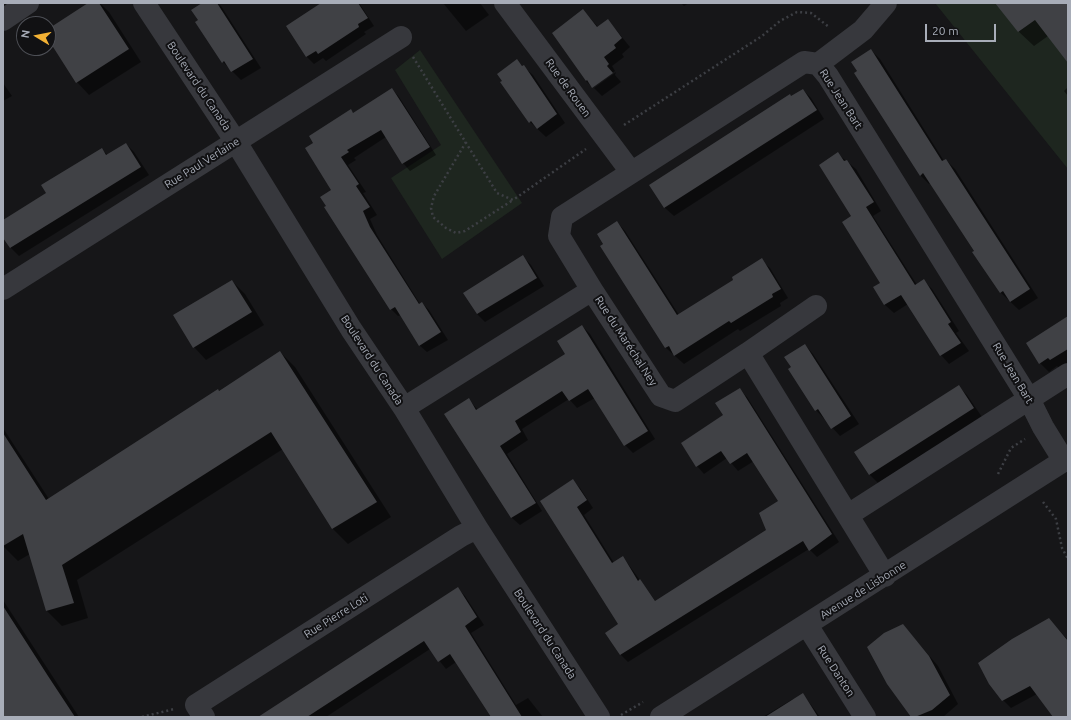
<!DOCTYPE html>
<html>
<head>
<meta charset="utf-8">
<style>
  body { margin:0 }
  #map { position:relative; width:1071px; height:720px; overflow:hidden; background:#161618; font-family:Ubuntu,sans-serif }
  canvas { display:block }
  .frame { position:absolute; inset:0; border:4px solid #a8adb8; pointer-events:none }
  .north { position:absolute; left:16px; top:16px; width:40px; height:40px; box-sizing:border-box; background:#111113; border:1px solid #4d4f55; border-radius:50%; rotate:280deg; font-size:11px; font-weight:700; line-height:16px; text-align:center; color:#a8adb8 }
  .north::after { content:''; display:block; margin:auto; width:14px; height:18px; background:#f2b134; clip-path:polygon(50% 0,100% 100%,50% 72%,0 100%) }
  .scale { position:absolute; left:925px; top:24px; width:71px; height:18px; box-sizing:border-box; border:2px solid #a8adb8; border-top:0; padding-left:5px; font-size:12px; line-height:14px; white-space:nowrap; color:#a8adb8; -webkit-text-stroke:3px #111113; paint-order:stroke }
</style>
</head>
<body>
<div id="map">
<canvas width="1071" height="720"></canvas>
<div class="frame"></div>
<div class="north">N</div>
<div class="scale">20 m</div>
</div>
<script>
const ctx = document.querySelector('canvas').getContext('2d');
ctx.lineJoin = 'round';
function paint(path, color) { ctx.fillStyle = color; ctx.fill(path, 'evenodd'); }
const toPath = rows => new Path2D(rows.map(r => 'M' + r).join(''));
function trace(path, color, width, dash) { ctx.strokeStyle = color; ctx.lineWidth = width; ctx.lineCap = dash ? 'butt' : 'round'; ctx.setLineDash(dash || []); ctx.stroke(path); }
function write(font, color, halo, rows, align = 'center') {
  ctx.font = font + ' Ubuntu,sans-serif'; ctx.lineWidth = 4; ctx.setLineDash([]); ctx.textBaseline = 'middle'; ctx.strokeStyle = halo; ctx.fillStyle = color; for (const [text, x, y, turn = 0] of rows) {
    ctx.save(); ctx.translate(x, y); ctx.rotate((+turn || 0) * Math.PI / 180); ctx.textAlign = isNaN(turn) ? turn : align; if (halo) ctx.strokeText(text, 0, 0); ctx.fillText(text, 0, 0); ctx.restore();
  }
}
const green = toPath([
  [935,3,1068,3,1068,169],
  [420,50,522,203,442,259,391,178,441,145,395,70]
]);
const shadow = toPath([
  [90,3,100,3,109,12,141,62,89,95,77,82,48,38,48,30],
  [204,3,218,3,221,6,261,68,241,80,223,62,196,22,199,20],
  [323,3,359,3,374,26,364,32,366,34,326,61,323,58,314,64,307,57,287,26],
  [443,3,480,3,489,15,466,31],
  [681,3,689,3,684,6],
  [996,3,1068,3,1068,61,1048,36,1034,46,1018,31],
  [583,10,598,27,608,20,630,47,622,54,624,57,612,66,615,71,592,87,586,81],
  [871,50,880,59,944,161,946,160,955,169,1038,298,1019,310,1001,293,930,183,929,184,920,175,858,71],
  [517,61,533,75,565,123,546,137,530,122,503,81],
  [616,72,615,75,621,82,602,96,594,88],
  [3,83,12,96,3,101],
  [1068,87,1068,96,1064,91],
  [392,89,399,97,436,155,410,171,403,163,386,137,354,158,356,160,348,165,366,192,363,193,377,215,370,219,377,235,420,304,422,303,429,310,448,340,427,352,419,345,401,315,398,316,391,309,328,206,332,190,314,143,350,110,354,114],
  [803,90,811,98,824,119,674,216,665,208,650,185],
  [126,144,134,152,149,175,19,256,11,248,3,236,3,221,47,193,102,150,108,155],
  [838,154,856,169,881,211,873,216,917,285,924,281,932,289,959,331,956,333,969,351,949,364,941,355,908,304,894,313,885,305,874,288,882,283,853,216],
  [617,222,625,231,679,315,734,280,761,260,770,268,788,298,780,303,781,306,740,331,738,329,684,364,666,348,601,246],
  [523,257,531,265,544,286,485,322,477,314],
  [232,281,245,294,264,325,206,360,194,347],
  [1068,317,1068,363,1059,368,1057,366,1049,372,1040,363],
  [582,326,590,334,655,439,633,453,625,445,595,398,577,408,569,399,522,429,528,440,507,454,542,511,520,525,512,518,445,414,468,399,478,410,567,355],
  [805,345,813,354,859,424,840,436,816,410,789,370,793,367],
  [280,352,295,367,391,517,348,544,333,529,283,449,77,580,88,618,62,626,47,611,30,554,18,561,3,546,3,428,49,499],
  [958,386,967,395,982,417,878,483,870,475,856,453],
  [740,390,747,397,839,542,817,557,809,549,628,662,621,655,606,633,619,624,541,501,573,481,580,488,593,508,584,515,614,563,623,557,656,602,767,530,779,502,754,461,738,471,727,458,704,474,697,466],
  [457,588,465,596,484,625,471,633,516,705,528,698,543,717,492,717,456,662,446,669,430,649,326,717,260,717],
  [3,600,79,717,3,717],
  [1049,619,1068,640,1068,717,1055,717,1037,694,1011,708,1003,700],
  [903,625,938,666,958,704,943,717,912,717],
  [803,694,820,717,763,717,793,699,794,700]
]);
const building = toPath([
  [88,3,99,3,129,49,76,83,48,39,48,29],
  [202,3,217,3,253,59,231,72,224,61,222,63,195,22,198,20,191,10],
  [321,3,358,3,368,18,358,24,359,27,318,54,316,51,306,57,286,26],
  [995,3,1068,3,1068,63,1035,20,1018,32],
  [583,9,597,27,608,19,622,38,614,45,616,48,604,57,609,64,607,66,613,73,592,88,587,80,586,81,552,33],
  [871,49,942,161,946,159,1030,289,1010,302,1003,291,1000,293,972,252,974,251,923,173,920,176,854,73,857,71,851,62],
  [517,59,522,66,524,65,557,114,537,129,531,121,529,123,500,82,502,81,497,74],
  [392,88,430,147,402,164,381,130,347,150,349,152,341,157,359,184,356,186,370,207,363,211,370,227,419,304,422,302,441,332,419,346,395,307,390,310,324,207,326,206,320,197,331,190,305,148,313,143,309,136,351,109,353,113],
  [803,89,817,110,664,208,649,185,790,94,791,96],
  [126,143,141,167,10,248,3,238,3,220,46,193,41,185,102,148,106,155],
  [838,152,844,161,847,160,874,202,866,207,915,285,924,279,951,322,948,324,961,343,940,356,901,295,884,305,873,287,880,283,842,222,851,216,819,165],
  [617,221,677,315,733,280,732,277,762,258,781,289,772,294,773,297,731,323,729,321,674,356,669,346,665,348,600,246,603,244,597,234],
  [523,255,537,278,477,314,463,293],
  [232,280,252,312,193,348,173,315],
  [1068,316,1068,349,1050,360,1048,358,1039,364,1026,343],
  [582,325,648,431,624,446,588,389,569,401,562,391,515,421,521,432,500,446,536,503,511,518,444,414,469,398,476,410,565,354,557,341],
  [805,344,851,416,831,429,818,409,815,411,788,369,791,367,784,357],
  [280,351,377,502,332,529,271,432,62,565,74,603,46,611,23,534,3,546,3,433,46,500,218,389,219,391],
  [959,385,974,408,869,475,854,452],
  [740,388,832,534,809,551,803,541,620,655,605,633,618,624,540,501,573,479,587,500,577,507,612,563,623,556,638,581,640,579,655,601,766,530,759,513,778,501,747,453,730,464,721,451,696,467,681,443,723,415,715,403],
  [458,587,477,617,465,626,522,717,491,717,450,654,438,662,424,641,307,717,258,717],
  [3,606,48,676,75,717,3,717],
  [1049,618,1068,641,1068,717,1053,717,1030,686,1002,701,989,684,978,663,1012,639],
  [903,624,929,656,950,695,932,710,915,717,911,717,887,684,867,647,884,633],
  [803,693,818,717,765,717]
]);
const path = toPath([
  [413,57,497,193,513,200,586,149],
  [624,125,762,36,780,21,797,12,811,13,829,27],
  [466,142,434,196,431,208,433,217,446,228,456,233,465,231,513,200],
  [998,474,1011,448,1025,439],
  [1043,502,1056,519,1062,548,1068,559],
  [621,715,643,702],
  [142,717,174,709]
]);
const minor = toPath([
  [144,3,236,142,351,329,404,408,477,528,599,717],
  [505,3,631,172],
  [3,20,28,3],
  [818,64,863,30,886,3],
  [3,289,401,37],
  [592,290,559,236,562,217,804,62,818,64,828,76,1029,399,1043,427,1064,461],
  [748,353,816,306],
  [404,408,592,290,661,396,675,401,748,353,885,576],
  [848,515,1068,374],
  [807,625,865,717],
  [204,717,196,705,461,536,477,528],
  [661,717,1068,458]
]);
const streetNames = [
  ["Boulevard du Canada",199,86,56],
  ["Rue de Rouen",568,88,54],
  ["Rue Jean Bart",841,99,57],
  ["Rue Paul Verlaine",202,163,-32],
  ["Rue du Maréchal Ney",626,341,57],
  ["Boulevard du Canada",372,360,57],
  ["Rue Jean Bart",1013,373,59],
  ["Avenue de Lisbonne",863,590,-32],
  ["Rue Pierre Loti",336,616,-32],
  ["Boulevard du Canada",545,634,57],
  ["Rue Danton",836,671,57]
];
paint(green, '#1e261f');
paint(shadow, '#0007');
paint(building, '#404145');
trace(path, '#3d3f44', 2.5, [2, 3]);
trace(minor, '#37383d', 22);
write('11px', '#a8adb8', '#111113', streetNames);
</script>
</body>
</html>
